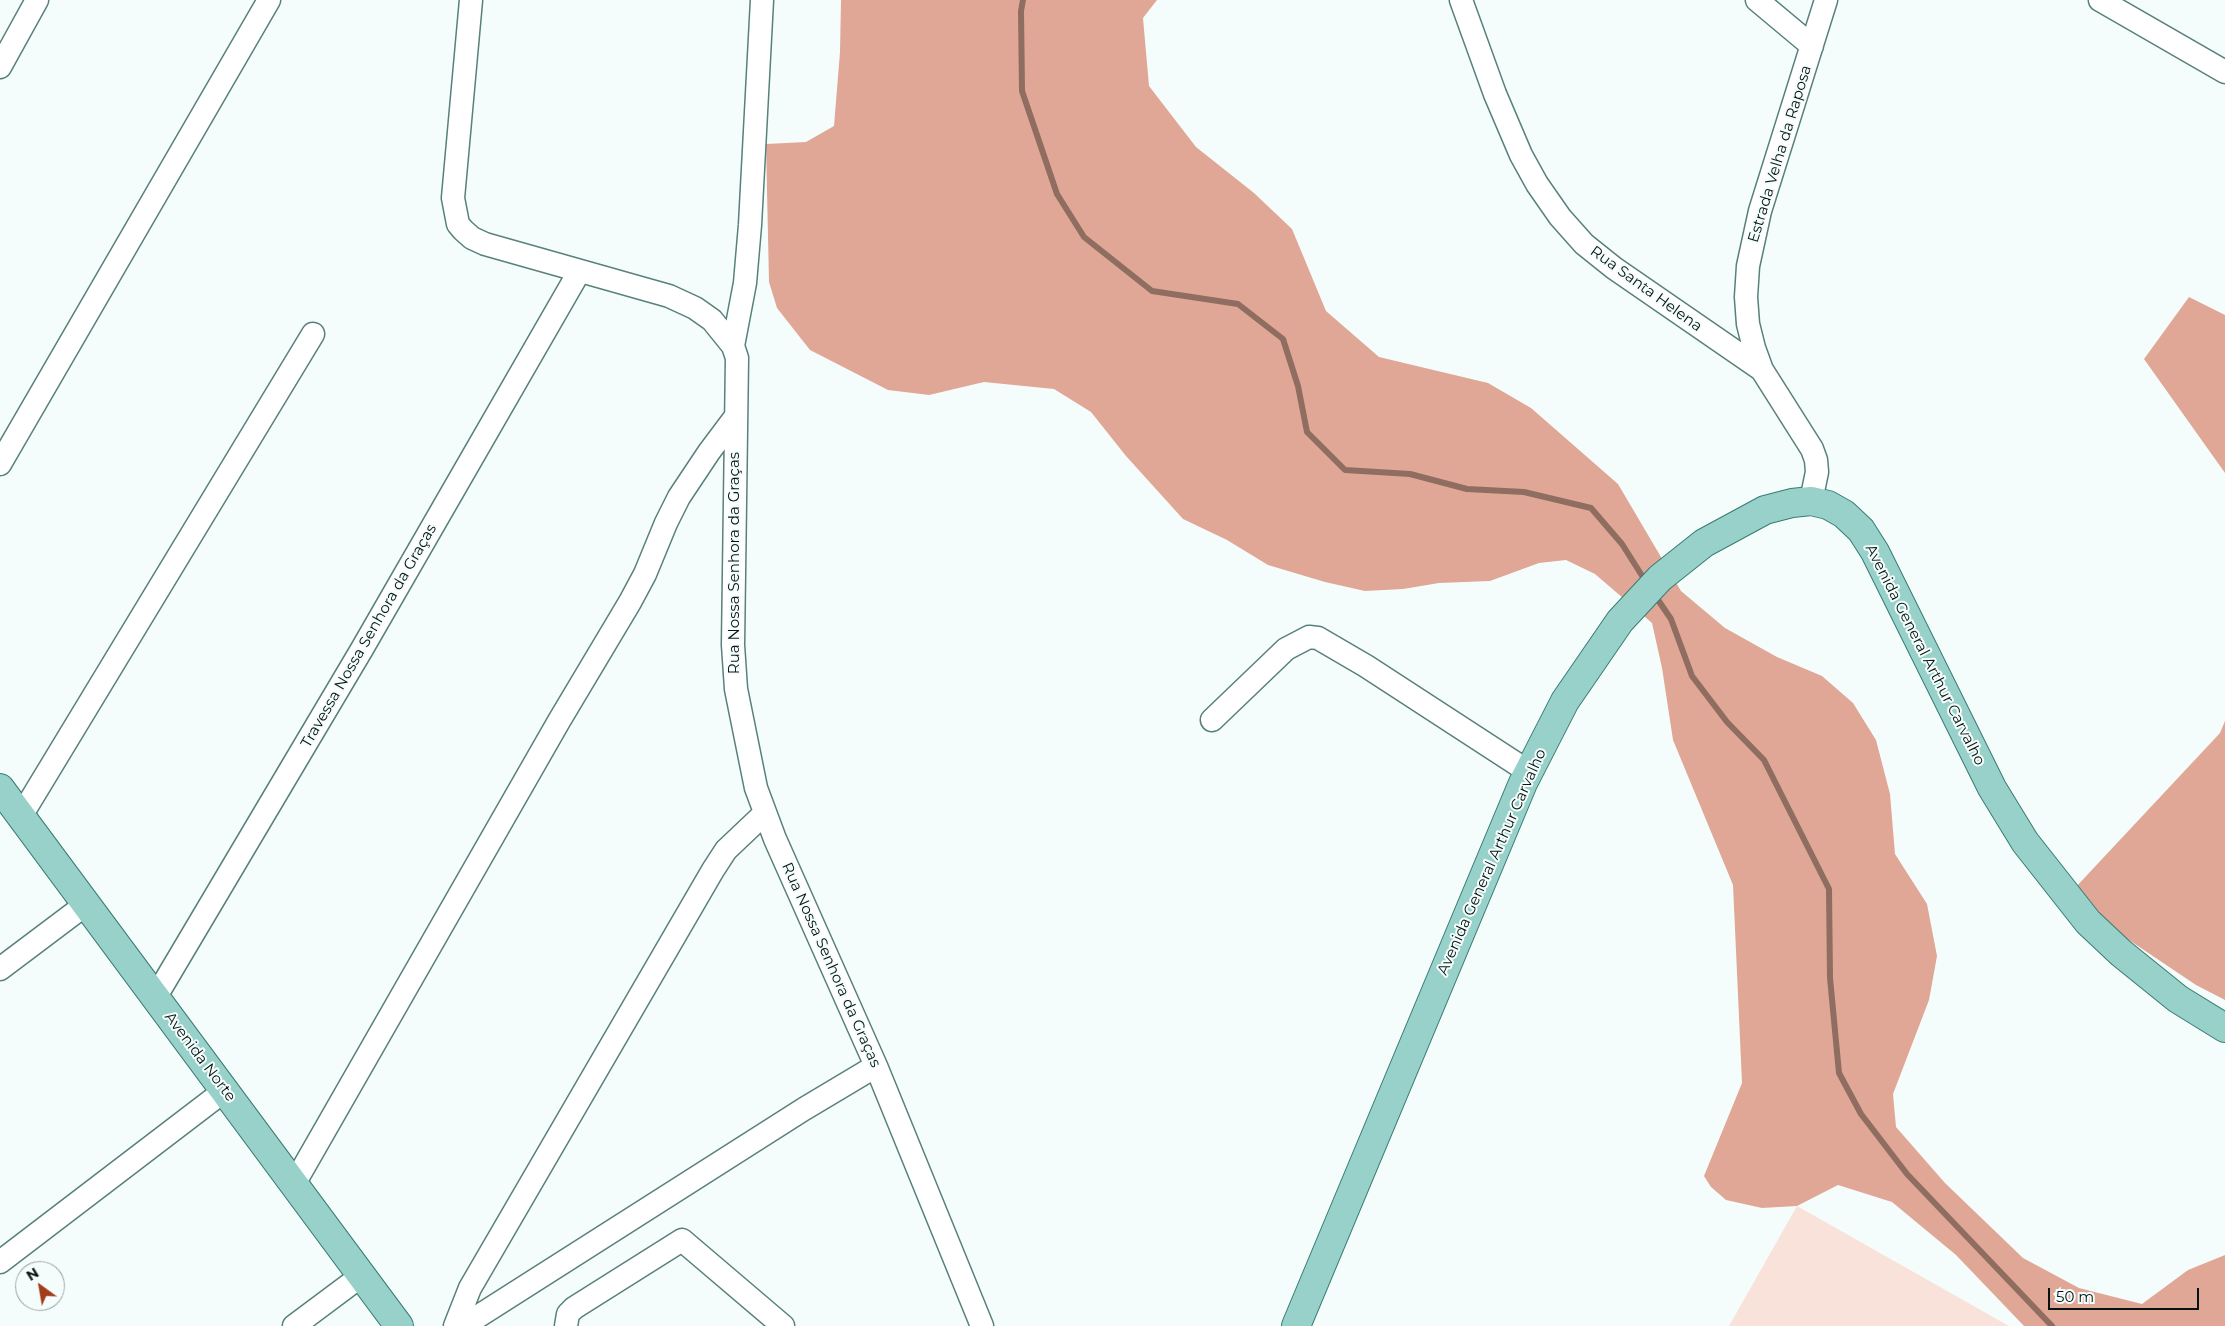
<!DOCTYPE html>
<html>
<head>
<meta charset="utf-8">
<style>
  body { margin:0 }
  #map { position:relative; width:2225px; height:1326px; overflow:hidden; background:#f5fdfc; font-family:Montserrat,sans-serif }
  canvas { display:block }
  .north { position:absolute; left:15px; top:1261px; width:50px; height:50px; box-sizing:border-box; background:#f5fdfc; border:1px solid #95a09e; border-radius:50%; rotate:328deg; font-size:14px; font-weight:700; line-height:20px; text-align:center; color:#051412 }
  .north::after { content:''; display:block; margin:auto; width:18px; height:22px; background:#a33c19; clip-path:polygon(50% 0,100% 100%,50% 72%,0 100%) }
  .scale { position:absolute; left:2048px; top:1288px; width:151px; height:22px; box-sizing:border-box; border:2px solid #051412; border-top:0; padding-left:6px; font-size:15px; line-height:18px; white-space:nowrap; color:#051412; -webkit-text-stroke:4px #f5fdfc; paint-order:stroke }
</style>
</head>
<body>
<div id="map">
<canvas width="2225" height="1326"></canvas>
<div class="north">N</div>
<div class="scale">50 m</div>
</div>
<script>
const ctx = document.querySelector('canvas').getContext('2d');
ctx.lineJoin = 'round';
function paint(path, color) { ctx.fillStyle = color; ctx.fill(path, 'evenodd'); }
const toPath = rows => new Path2D(rows.map(r => 'M' + r).join(''));
function trace(path, color, width, dash) { ctx.strokeStyle = color; ctx.lineWidth = width; ctx.lineCap = dash ? 'butt' : 'round'; ctx.setLineDash(dash || []); ctx.stroke(path); }
function write(font, color, halo, rows, align = 'center') {
  ctx.font = font + ' Montserrat,sans-serif'; ctx.lineWidth = 4; ctx.setLineDash([]); ctx.textBaseline = 'middle'; ctx.strokeStyle = halo; ctx.fillStyle = color; for (const [text, x, y, turn = 0] of rows) {
    ctx.save(); ctx.translate(x, y); ctx.rotate((+turn || 0) * Math.PI / 180); ctx.textAlign = isNaN(turn) ? turn : align; if (halo) ctx.strokeText(text, 0, 0); ctx.fillText(text, 0, 0); ctx.restore();
  }
}
const green = toPath([
  [1797,1206,2009,1326,1729,1326]
]);
const forest = toPath([
  [841,0,1157,0,1143,18,1149,86,1196,147,1254,193,1292,229,1326,311,1379,357,1488,383,1531,408,1618,484,1681,591,1725,628,1777,657,1822,676,1853,703,1876,740,1890,794,1895,854,1927,904,1937,956,1929,1000,1893,1094,1896,1127,1945,1183,2023,1258,2079,1288,2142,1304,2188,1270,2225,1255,2225,1326,2024,1326,1956,1255,1892,1202,1838,1185,1797,1206,1762,1208,1726,1200,1711,1187,1704,1176,1742,1083,1733,885,1673,740,1662,668,1652,623,1595,574,1566,560,1539,563,1490,581,1439,583,1403,589,1365,591,1325,582,1268,565,1227,540,1183,519,1126,456,1091,412,1054,389,984,382,929,395,888,390,810,350,777,308,769,282,766,144,806,142,834,126,840,52],
  [2189,297,2225,315,2225,473,2144,359],
  [2225,721,2225,1000,2196,985,2123,936,2074,889,2220,733]
]);
const stream = toPath([
  [1023,0,1021,11,1022,91,1057,194,1084,237,1152,291,1238,304,1283,339,1298,386,1307,432,1345,470,1410,474,1467,489,1524,492,1591,508,1622,544,1646,582],
  [1654,594,1671,619,1692,676,1727,722,1764,760,1829,889,1830,978,1839,1073,1861,1114,1907,1174,2052,1326]
]);
const minor = toPath([
  [471,0,453,198,458,224,463,230,472,238,485,244,669,296,695,308,712,320,733,346,737,358,733,645,736,689,756,788,775,839,876,1066,982,1326],
  [1461,0,1495,94,1521,155,1537,184,1560,217,1584,244,1614,268,1762,370],
  [1757,0,1812,46],
  [2100,0,2225,72],
  [0,67,37,0],
  [733,346,745,283,750,225,762,0],
  [0,464,269,0],
  [1811,501,1817,472,1816,460,1812,449,1762,370,1754,348,1748,324,1746,297,1748,266,1760,211,1826,0],
  [1212,720,1286,649,1309,637,1318,638,1366,666,1529,772],
  [21,816,313,334],
  [0,969,85,905],
  [155,998,362,649,579,272],
  [294,1184,559,721,630,602,645,574,666,523,679,497,709,452,736,416],
  [0,1262,224,1091],
  [294,1326,361,1276],
  [455,1326,470,1288,713,870,726,850,764,814],
  [463,1326,804,1109,876,1066],
  [566,1326,568,1314,574,1308,682,1240,783,1326]
]);
const major = toPath([
  [0,788,399,1326],
  [1296,1326,1523,783,1565,701,1620,621,1660,578,1704,543,1765,510,1792,503,1811,501,1828,505,1844,514,1861,530,1875,552,1992,788,2025,842,2088,922,2121,953,2178,999,2225,1028]
]);
const streetNames = [
  ["Estrada Velha da Raposa",1780,154,-73],
  ["Rua Santa Helena",1646,289,36],
  ["Rua Nossa Senhora da Graças",735,563,-90],
  ["Travessa Nossa Senhora da Graças",369,636,-60],
  ["Avenida General Arthur Carvalho",1925,655,63],
  ["Avenida General Arthur Carvalho",1492,862,-66],
  ["Rua Nossa Senhora da Graças",831,965,66],
  ["Avenida Norte",200,1057,53]
];
paint(green, '#f9e2da');
paint(forest, '#e0a796');
trace(stream, '#8f6d60', 6);
trace(minor, '#58817b', 25);
trace(major, '#387b72', 30);
trace(minor, '#fff', 22);
trace(major, '#98d1ca', 28);
write('15px', '#051412', '#f5fdfc', streetNames);
</script>
</body>
</html>
